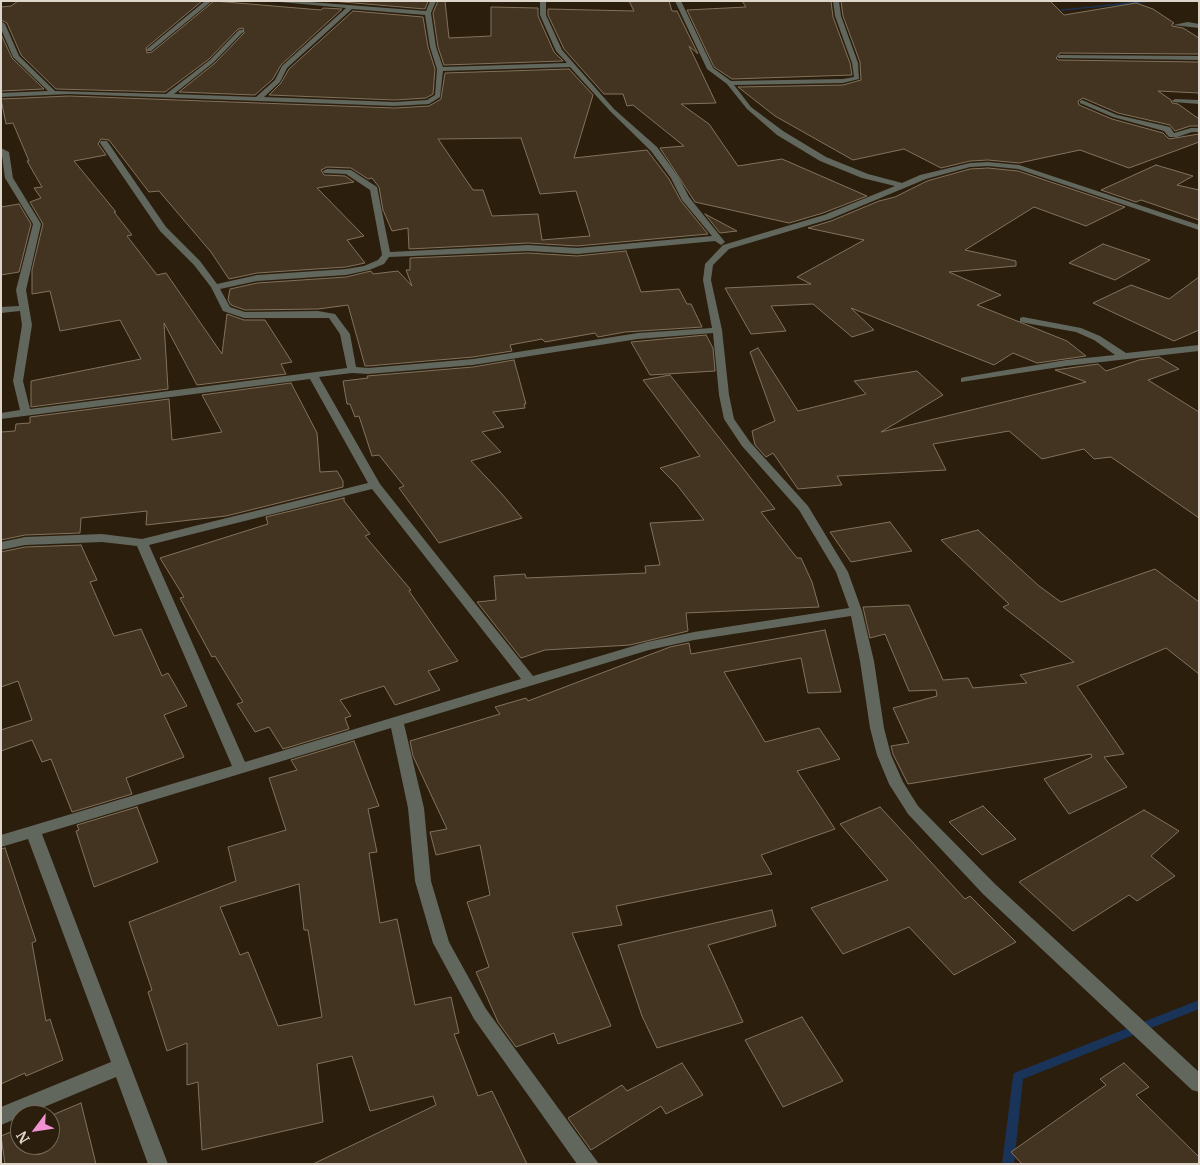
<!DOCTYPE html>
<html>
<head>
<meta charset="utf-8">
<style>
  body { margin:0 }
  #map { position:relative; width:1200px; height:1165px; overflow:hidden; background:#2b1e0c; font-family:Merriweather,serif }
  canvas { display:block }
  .frame { position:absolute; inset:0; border:2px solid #dfd6cb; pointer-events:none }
  .north { position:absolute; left:10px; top:1105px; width:50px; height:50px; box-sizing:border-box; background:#2b1e0c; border:1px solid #736858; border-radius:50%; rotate:239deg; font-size:14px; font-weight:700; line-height:20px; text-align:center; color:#dfd6cb }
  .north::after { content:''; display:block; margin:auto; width:18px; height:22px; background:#f391d5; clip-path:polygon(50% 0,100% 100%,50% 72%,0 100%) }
</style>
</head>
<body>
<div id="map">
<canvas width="1200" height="1165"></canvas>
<div class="frame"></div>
<div class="north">N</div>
</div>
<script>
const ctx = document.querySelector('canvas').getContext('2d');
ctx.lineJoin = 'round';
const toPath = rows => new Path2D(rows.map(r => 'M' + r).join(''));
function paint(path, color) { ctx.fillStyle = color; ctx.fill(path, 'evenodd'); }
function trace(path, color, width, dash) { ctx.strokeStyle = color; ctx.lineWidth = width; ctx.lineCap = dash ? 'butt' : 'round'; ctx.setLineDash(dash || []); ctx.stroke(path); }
const stream = toPath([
  [1143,1,1159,1,1049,12,1047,11,1143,1],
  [1199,1000,1199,1009,1023,1079,1014,1164,1002,1164,1013,1076,1014,1073,1199,1000]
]);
const building = toPath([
  [18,1,202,1,146,48,147,53,152,52,214,1,321,10,323,8,342,9,281,65,273,79,255,95,179,92,215,63,244,33,243,28,238,29,209,59,165,92,56,89,21,55,7,23,1,20,1,7,11,6,18,1],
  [331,1,428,1,425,9,331,1],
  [438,1,445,1,449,38,491,36,491,7,538,8,538,16,554,52,563,61,444,65,438,47,433,13,438,1],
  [629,1,669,1,672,11,677,11,698,54,689,46,716,103,681,104,709,124,738,166,782,159,867,196,823,213,789,223,695,202,660,148,684,146,633,105,627,106,623,94,604,94,564,49,548,15,548,9,634,11,629,1],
  [742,1,831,1,833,17,850,63,852,75,732,79,714,67,687,10,746,7,742,1],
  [841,1,1050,1,1064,15,1136,3,1153,9,1174,23,1172,24,1172,26,1183,28,1199,38,1199,54,1060,53,1056,58,1058,60,1199,62,1199,93,1158,91,1171,100,1172,103,1178,104,1199,119,1199,126,1190,126,1175,131,1170,125,1118,113,1083,98,1078,101,1079,105,1112,119,1163,133,1169,139,1199,134,1199,142,1129,168,1080,150,1019,163,988,160,970,161,941,168,904,149,853,160,775,116,738,87,843,85,861,80,860,62,843,16,841,1],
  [353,11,423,17,428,47,435,69,433,94,426,98,395,100,269,95,281,83,289,69,353,11],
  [1,34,12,58,44,89,1,91,1,34],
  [569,69,593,95,574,158,647,150,669,179,681,201,708,234,577,246,528,243,409,249,408,228,392,231,383,210,379,187,372,178,368,179,351,168,327,167,321,170,324,175,345,176,354,182,317,188,364,236,347,240,365,263,346,267,257,273,229,279,211,252,159,191,149,192,109,140,101,139,98,144,106,155,74,161,116,212,114,212,132,235,127,236,157,275,166,273,222,354,227,314,244,320,265,320,292,362,281,364,286,374,197,385,164,323,168,389,31,407,31,381,141,359,120,320,60,331,50,291,32,294,32,270,43,224,30,202,41,198,34,188,42,187,27,161,29,161,13,123,6,124,1,99,69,96,395,108,429,106,441,99,445,73,569,69],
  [521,138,540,194,576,191,590,236,542,240,538,214,492,216,483,190,473,190,438,139,521,138],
  [1156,165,1193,176,1177,185,1199,190,1199,220,1141,200,1136,202,1101,190,1156,165],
  [988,168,1018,171,1125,207,1086,226,1034,207,965,250,1016,261,1016,266,949,272,1001,295,977,305,1067,341,1086,356,1037,363,1013,353,994,365,851,308,874,330,852,337,813,304,771,306,786,331,751,334,725,288,811,284,797,277,864,240,808,228,831,221,879,201,895,197,927,181,970,169,988,168],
  [19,204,31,224,19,272,1,275,1,207,19,204],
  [705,214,737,231,720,233,705,214],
  [1103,244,1150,260,1115,280,1069,263,1103,244],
  [626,251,641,292,679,289,687,304,691,304,702,327,625,332,598,337,595,333,545,342,542,339,510,345,512,351,473,357,368,366,365,366,348,305,318,309,245,310,231,305,228,300,230,289,257,283,346,277,371,271,373,274,398,271,412,286,406,270,410,270,410,258,528,253,577,256,626,251],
  [1199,277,1199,330,1174,341,1093,303,1131,285,1169,299,1199,277],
  [706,335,713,348,715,371,650,375,631,342,706,335],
  [758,348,798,411,866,394,854,381,917,371,943,395,881,432,1086,382,1055,370,1098,364,1106,371,1139,360,1159,357,1179,369,1148,380,1199,412,1199,518,1111,457,1094,459,1084,449,1042,459,1009,431,933,444,946,470,837,476,842,485,798,489,773,453,766,457,755,445,752,431,775,421,750,352,758,348],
  [514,360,526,404,524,404,525,408,493,412,504,427,482,432,501,452,471,461,502,494,522,518,439,543,399,488,404,486,379,455,372,456,359,416,355,417,350,404,347,404,343,381,368,378,367,376,473,367,514,360],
  [670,375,775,509,761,512,797,558,801,558,812,582,819,607,686,613,688,631,630,645,545,650,521,658,477,602,496,600,494,576,525,574,526,578,646,573,645,566,660,565,650,523,704,520,677,485,660,468,700,456,643,380,670,375],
  [291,383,317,433,320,472,337,471,343,481,343,487,226,516,146,525,147,511,81,518,80,533,25,535,1,540,1,432,15,431,16,424,30,423,30,417,169,399,172,440,222,432,202,395,291,383],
  [344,498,344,501,370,534,365,536,411,590,409,591,458,661,428,671,440,690,395,705,384,686,340,700,351,716,345,718,349,729,283,749,269,727,255,732,237,704,243,702,215,656,212,657,180,598,184,597,160,558,268,524,266,517,344,498],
  [890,522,912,551,851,562,830,532,890,522],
  [978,530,1039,586,1061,602,1155,569,1199,602,1199,674,1166,648,1077,686,1124,754,1104,757,1127,787,1069,814,1044,779,1092,757,1091,754,908,784,893,754,891,746,909,743,893,708,937,696,936,690,909,691,885,634,870,638,863,607,909,605,943,680,968,678,973,688,1027,683,1020,675,1074,662,1003,607,1009,604,941,540,978,530],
  [81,545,97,580,90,582,114,636,141,629,162,676,168,673,187,706,164,715,184,757,126,778,132,794,72,812,51,759,42,762,32,740,1,751,1,730,32,720,18,681,1,687,1,552,25,547,81,545],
  [825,630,841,692,808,693,801,658,724,672,765,742,819,728,840,759,797,771,835,829,761,855,772,874,616,906,622,925,572,933,611,1026,558,1044,554,1033,516,1047,498,1022,476,972,489,967,467,902,490,895,480,845,436,855,430,832,447,829,413,756,410,741,500,714,495,707,526,698,528,701,670,647,689,643,691,654,825,630],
  [354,741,379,806,368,809,377,852,369,853,380,923,397,919,415,1005,451,997,459,1033,454,1034,478,1096,492,1091,527,1164,313,1164,436,1105,433,1096,370,1111,352,1056,317,1064,323,1122,202,1150,198,1082,187,1085,187,1043,167,1051,148,992,152,990,129,922,236,881,228,847,286,830,269,778,297,770,291,760,354,741],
  [299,884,304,930,308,930,322,1017,278,1026,248,952,240,955,220,907,299,884],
  [983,806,1016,839,982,855,949,822,983,806],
  [137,807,158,862,94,887,76,831,79,830,77,825,137,807],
  [880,807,965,899,970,896,1016,942,954,975,909,927,843,954,811,908,888,880,840,824,880,807],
  [1144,810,1179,831,1151,856,1175,876,1137,901,1129,895,1073,931,1019,882,1144,810],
  [5,848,36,941,32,943,46,1021,50,1019,63,1060,26,1076,25,1073,1,1084,1,849,5,848],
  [772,910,776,926,708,945,743,1022,657,1048,642,1016,618,945,772,910],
  [802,1017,843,1081,783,1107,745,1040,802,1017],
  [682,1063,703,1095,666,1114,661,1106,591,1150,568,1118,622,1085,627,1091,682,1063],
  [1124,1063,1149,1087,1136,1095,1199,1157,1199,1164,1022,1164,1011,1152,1106,1085,1100,1079,1124,1063],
  [81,1103,96,1164,5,1164,1,1136,20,1128,20,1145,50,1145,50,1116,81,1103]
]);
const minor = toPath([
  [205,1,212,1,151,51,147,51,147,49,205,1],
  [269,1,297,1,426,11,430,1,436,1,431,13,436,47,443,67,567,63,556,51,540,15,540,1,546,1,546,15,562,50,614,109,657,147,679,178,689,197,725,242,721,245,715,241,577,254,528,251,389,257,384,264,369,270,346,275,257,281,220,289,230,307,245,312,318,311,335,314,350,334,356,367,368,368,473,359,638,333,712,328,703,280,705,264,723,245,824,215,895,186,862,178,820,161,777,135,747,109,727,84,707,69,675,1,681,1,713,68,731,81,843,79,854,77,852,63,835,16,833,1,839,1,841,16,858,63,859,79,843,83,734,85,751,107,783,131,826,157,868,174,902,183,920,175,970,163,988,162,1019,165,1199,225,1199,230,1018,169,988,166,970,167,926,179,830,219,729,249,713,265,711,280,722,330,729,395,734,419,750,442,808,506,848,572,862,611,874,661,884,728,891,755,903,782,918,806,995,884,1199,1072,1199,1092,1192,1090,983,894,908,814,889,784,877,755,870,728,860,661,851,616,694,640,649,650,404,724,424,808,431,881,449,942,486,1009,599,1164,577,1164,474,1019,433,943,415,881,408,808,391,728,42,834,168,1164,148,1164,116,1077,25,1115,20,1115,20,1117,1,1125,1,1107,111,1062,28,839,1,847,1,835,232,766,137,546,102,542,25,545,1,550,1,542,25,537,102,534,142,539,368,483,310,379,1,419,1,413,20,410,13,381,22,325,20,311,1,313,1,307,19,306,16,290,33,224,5,178,1,148,9,152,13,178,41,224,26,290,32,325,23,381,30,409,347,368,340,334,329,318,244,318,223,311,211,287,194,265,160,231,100,143,101,141,107,141,166,227,200,261,217,284,257,275,346,269,364,266,378,260,382,255,370,190,346,174,324,173,323,171,327,169,351,170,377,187,390,252,528,245,577,248,712,236,682,200,671,178,651,151,610,111,570,67,443,71,440,97,429,104,395,106,69,94,1,97,1,93,48,91,13,57,1,29,2,22,5,24,19,56,55,91,166,94,210,60,239,30,243,30,243,32,214,62,174,94,256,97,275,80,282,66,346,8,269,1],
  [352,9,425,15,430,47,437,69,435,95,427,100,395,102,264,97,280,82,287,68,352,9],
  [713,333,719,395,724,419,742,446,799,510,836,572,849,608,694,632,647,642,533,676,380,484,319,377,352,373,368,374,473,365,638,339,713,333],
  [372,489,521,679,245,762,149,545,372,489],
  [1188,22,1199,24,1199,28,1173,25,1188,22],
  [1060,55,1199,56,1199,60,1058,58,1058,56,1060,55],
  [1175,99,1199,100,1199,104,1173,102,1172,101,1175,99],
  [1082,100,1117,115,1170,127,1174,133,1191,128,1199,128,1199,132,1192,132,1177,137,1169,137,1164,131,1113,117,1080,103,1080,101,1082,100],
  [1023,317,1081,328,1100,336,1126,353,1199,345,1199,351,1066,366,961,382,961,378,965,377,1066,360,1115,355,1094,340,1076,332,1020,322,1020,318,1023,317]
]);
paint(stream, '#193359');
paint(building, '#423421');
trace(building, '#82725d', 1);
paint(minor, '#61675d');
</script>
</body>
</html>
